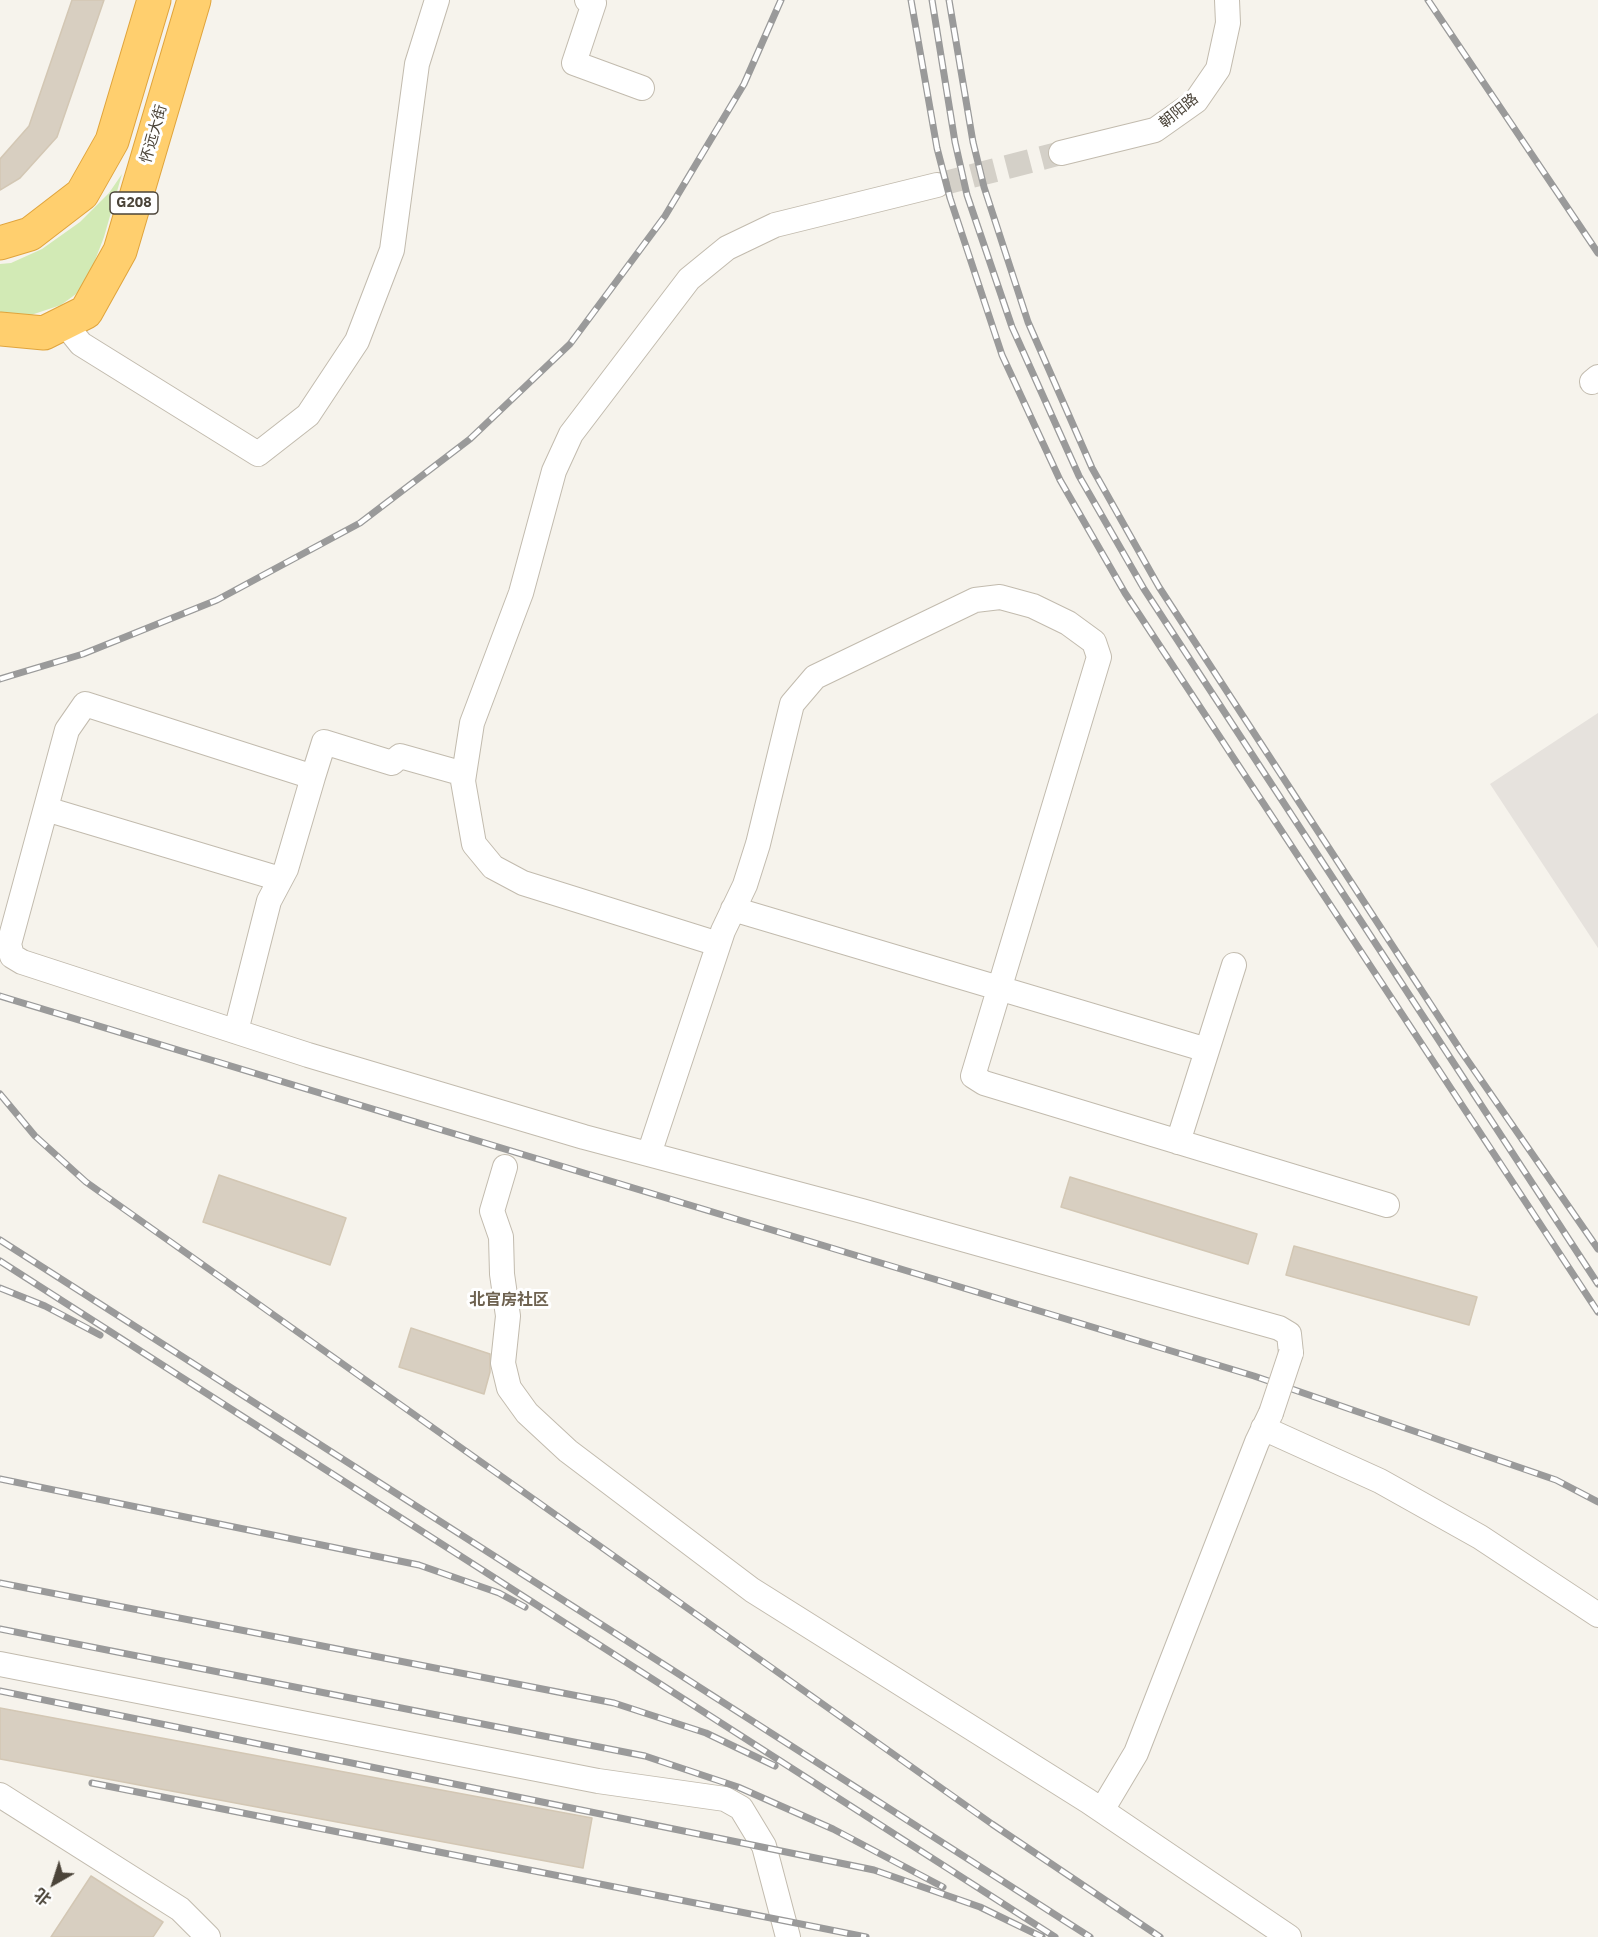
<!DOCTYPE html>
<html>
<head>
<meta charset="utf-8">
<style>
  body { margin:0 }
  #map { position:relative; width:1598px; height:1937px; overflow:hidden; background:#f6f3ec; font-family:"IBM Plex Sans","Noto Sans SC",sans-serif }
  canvas { display:block }
  .north { position:absolute; left:24px; top:1853px; width:60px; height:60px; -webkit-text-stroke:4px #fff; paint-order:stroke; rotate:219deg; font-size:16px; font-weight:700; line-height:24px; text-align:center; color:#4b4439 }
  .north::after { content:''; display:block; margin:auto; width:21px; height:27px; background:#4b4439; clip-path:polygon(50% 0,100% 100%,50% 72%,0 100%) }
</style>
</head>
<body>
<div id="map">
<canvas width="1598" height="1937"></canvas>
<div class="north">北</div>
</div>
<script>
const ctx = document.querySelector('canvas').getContext('2d');
ctx.lineJoin = 'round';
function paint(path, color) { ctx.fillStyle = color; ctx.fill(path, 'evenodd'); }
const toPath = rows => new Path2D(rows.map(r => 'M' + r).join(''));
function trace(path, color, width, dash) { ctx.strokeStyle = color; ctx.lineWidth = width; ctx.lineCap = dash ? 'butt' : 'round'; ctx.setLineDash(dash || []); ctx.stroke(path); }
function write(font, color, halo, rows, align = 'center') {
  ctx.font = font + ' "IBM Plex Sans","Noto Sans SC",sans-serif'; ctx.lineWidth = 6; ctx.setLineDash([]); ctx.textBaseline = 'middle'; ctx.strokeStyle = halo; ctx.fillStyle = color; for (const [text, x, y, turn = 0] of rows) {
    ctx.save(); ctx.translate(x, y); ctx.rotate((+turn || 0) * Math.PI / 180); ctx.textAlign = isNaN(turn) ? turn : align; if (halo) ctx.strokeText(text, 0, 0); ctx.fillText(text, 0, 0); ctx.restore();
  }
}
const industrial = toPath([
  [1598,713,1598,948,1490,784]
]);
const green = toPath([
  [122,174,104,237,89,276,76,294,61,305,31,315,0,312,0,264,11,263,42,249,80,222,109,193]
]);
const building = toPath([
  [72,0,104,0,57,137,20,178,0,190,0,159,29,126,72,0],
  [219,1175,346,1218,330,1265,203,1222,219,1175],
  [1070,1177,1257,1234,1248,1264,1061,1207,1070,1177],
  [1294,1246,1477,1297,1469,1325,1286,1275,1294,1246],
  [411,1328,490,1354,490,1372,484,1394,399,1367,411,1328],
  [0,1708,592,1818,583,1868,0,1759,0,1708],
  [91,1876,163,1922,153,1937,51,1937,91,1876]
]);
const minorTunnel = toPath([
  [937,185,1061,153]
]);
const minor = toPath([
  [587,0,594,3,574,63,642,88],
  [1061,153,1155,130,1196,101,1218,69,1228,23,1227,0],
  [64,323,81,344,258,454,308,415,357,341,392,250,417,64,437,0],
  [1592,382,1598,377],
  [464,774,400,756,392,763,324,742,313,777,85,704,67,730,9,944,12,956,22,962,308,1055,584,1137,862,1211,1279,1328,1289,1334,1291,1353],
  [46,809,280,879],
  [733,909,1207,1050],
  [718,944,523,883,493,867,474,844,463,781,472,723,521,593,554,471,571,434,689,279,727,248,775,225,937,185],
  [236,1031,269,901,286,869,313,777],
  [1178,1142,1234,965],
  [649,1154,723,931,745,885,758,844,792,704,815,677,975,600,1000,597,1033,606,1068,623,1094,642,1099,657,973,1076,984,1083,1387,1205],
  [505,1167,492,1211,501,1237,502,1274,508,1316,503,1363,509,1388,527,1413,568,1451,752,1590,1088,1801,1289,1937],
  [1263,1428,1380,1481,1480,1537,1598,1615],
  [0,1664,598,1781,725,1799,741,1808,764,1846,788,1937],
  [0,1795,180,1909,208,1937],
  [1102,1810,1136,1753,1257,1442,1271,1413]
]);
const highway = toPath([
  [0,243,30,234,82,194,112,141,154,0],
  [0,329,44,333,86,312,120,251,194,0]
]);
const rail = toPath([
  [911,0,937,148,950,198,1002,355,1060,480,1125,593,1598,1312],
  [932,0,955,142,967,195,1012,327,1079,476,1144,589,1598,1284],
  [949,0,973,142,984,187,1028,322,1092,468,1159,587,1461,1051,1598,1249],
  [1428,0,1598,253],
  [0,679,83,654,217,600,360,523,470,439,570,344,665,216,744,84,781,0],
  [0,996,1254,1376,1556,1480,1598,1502],
  [0,1094,35,1136,86,1182,992,1824,1160,1937],
  [0,1240,1090,1937],
  [0,1261,1055,1937],
  [0,1288,45,1306,100,1335],
  [0,1479,419,1565,499,1593,525,1607],
  [0,1583,614,1703,706,1733,775,1766],
  [0,1629,645,1756,738,1787,833,1829,943,1887],
  [0,1691,874,1870,980,1907,1042,1937],
  [92,1783,866,1937]
]);
const minorBridge = toPath([
  [1271,1413,1291,1353]
]);
const shields = [
  [134,203,48]
];
const shieldNames = [
  ["G208",134,203]
];
const streetNames = [
  ["朝阳路",1179,111,-39],
  ["怀远大街",154,134,-74]
];
const neighbourhoodNames = [
  ["北官房社区",509,1300]
];
paint(industrial, '#e6e2dd');
paint(green, '#d2eab5');
paint(building, '#d8cfc1');
trace(building, '#d3c7b4', 1.5);
trace(minorTunnel, '#d4d0c8', 24, [24, 12]);
trace(minor, '#c2bbae', 26);
trace(highway, '#e0a43c', 35);
trace(minor, '#fff', 24);
trace(highway, '#ffcf6e', 33);
trace(rail, '#9a9a9a', 7);
trace(rail, '#fff', 4.5, [14]);
trace(minorBridge, '#c2bbae', 26, []);
trace(minorBridge, '#fff', 24);
for (const [x, y, w] of shields) { const box = new Path2D(); box.roundRect(x - w / 2, y - 11, w, 22, 4.5); ctx.fillStyle = '#fff'; ctx.fill(box); trace(box, '#4b4439', 1.5); }
write('bold 14px', '#4b4439', null, shieldNames);
write('15px', '#4b4439', '#fff', streetNames);
write('bold 16px', '#6e6250', '#fff', neighbourhoodNames);
</script>
</body>
</html>
